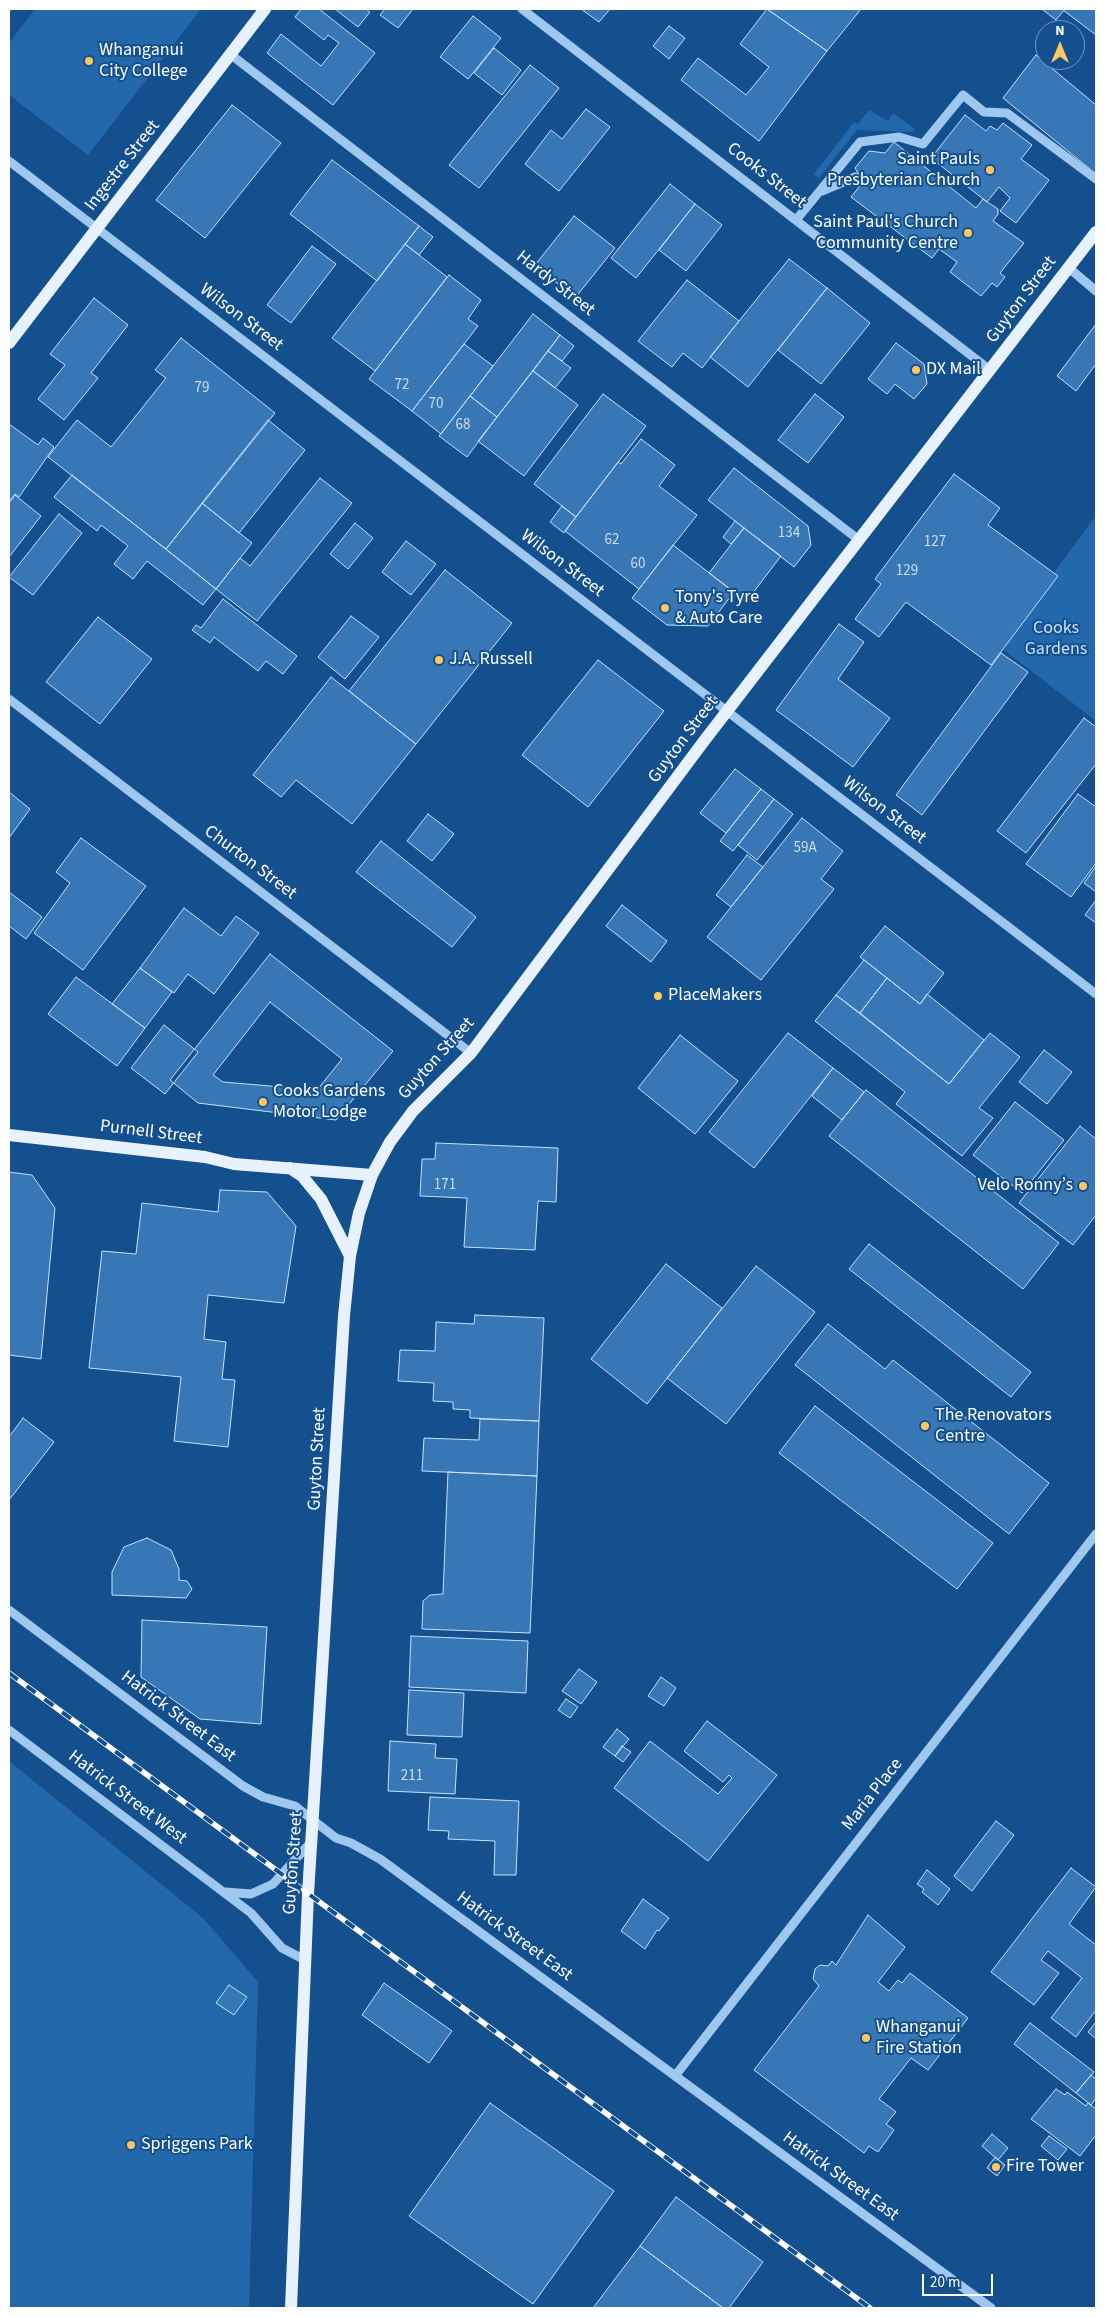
<!DOCTYPE html>
<html>
<head>
<meta charset="utf-8">
<style>
  body { margin:0 }
  #map { position:relative; width:1105px; height:2317px; overflow:hidden; background:#14508e; font-family:"Source Sans 3",sans-serif }
  canvas { display:block }
  .frame { position:absolute; inset:0; border:10px solid #fff; pointer-events:none }
  .north { position:absolute; left:1035px; top:20px; width:50px; height:50px; box-sizing:border-box; background:#14508e; border:1px solid #7296bb; border-radius:50%; rotate:0deg; font-size:14px; font-weight:700; line-height:20px; text-align:center; color:#fff }
  .north::after { content:''; display:block; margin:auto; width:18px; height:22px; background:#ffc75e; clip-path:polygon(50% 0,100% 100%,50% 72%,0 100%) }
  .scale { position:absolute; left:922px; top:2274px; width:71px; height:22px; box-sizing:border-box; border:2px solid #fff; border-top:0; padding-left:6px; font-size:15px; line-height:18px; white-space:nowrap; color:#fff; -webkit-text-stroke:4px #14508e; paint-order:stroke }
</style>
</head>
<body>
<div id="map">
<canvas width="1105" height="2317"></canvas>
<div class="frame"></div>
<div class="north">N</div>
<div class="scale">20 m</div>
</div>
<script>
const ctx = document.querySelector('canvas').getContext('2d');
ctx.lineJoin = 'round';
function paint(path, color) { ctx.fillStyle = color; ctx.fill(path, 'evenodd'); }
const toPath = rows => new Path2D(rows.map(r => 'M' + r).join(''));
function trace(path, color, width, dash) { ctx.strokeStyle = color; ctx.lineWidth = width; ctx.lineCap = dash ? 'butt' : 'round'; ctx.setLineDash(dash || []); ctx.stroke(path); }
function write(font, color, halo, rows, align = 'center') {
  ctx.font = font + ' "Source Sans 3",sans-serif'; ctx.lineWidth = 4; ctx.setLineDash([]); ctx.textBaseline = 'middle'; ctx.strokeStyle = halo; ctx.fillStyle = color; for (const [text, x, y, turn = 0] of rows) {
    ctx.save(); ctx.translate(x, y); ctx.rotate((+turn || 0) * Math.PI / 180); ctx.textAlign = isNaN(turn) ? turn : align; if (halo) ctx.strokeText(text, 0, 0); ctx.fillText(text, 0, 0); ctx.restore();
  }
}
const green = toPath([
  [35,9,201,9,88,155,9,95,9,43],
  [869,110,888,121,893,113,915,129,913,132,857,130,819,178,814,174,854,122,858,124],
  [1096,515,1096,721,1000,647],
  [9,1761,203,1918,258,1982,249,2308,9,2308]
]);
const building = toPath([
  [301,9,319,9,375,53,333,105,267,53,281,34,321,66,339,43,328,35,324,40,295,17,301,9],
  [335,9,366,9,370,12,358,27,335,9],
  [385,9,413,9,398,28,380,15,385,9],
  [581,9,610,9,599,22,581,9],
  [767,9,861,9,827,51,767,9],
  [767,9,827,51,759,141,681,80,698,58,746,95,769,67,740,44,767,9],
  [1042,9,1065,9,1056,20,1042,9],
  [1065,9,1096,9,1096,35,1063,10,1065,9],
  [473,16,501,38,468,79,440,57,473,16],
  [669,26,685,38,669,59,653,46,669,26],
  [494,48,521,70,502,95,474,73,494,48],
  [1036,55,1096,105,1096,174,1003,98,1036,55],
  [530,65,559,88,479,188,449,165,530,65],
  [232,105,281,143,205,238,156,200,232,105],
  [586,109,610,127,559,191,525,164,551,130,562,139,586,109],
  [965,115,986,131,990,126,997,130,1003,123,1032,145,1021,159,1049,180,1016,223,1000,211,1010,198,999,187,987,202,931,158,965,115],
  [894,142,976,208,983,199,998,209,998,214,993,221,1024,243,1000,273,1005,277,997,287,992,283,981,296,950,272,957,262,939,249,932,258,851,197,863,182,855,168,869,151,885,153,894,142],
  [332,160,419,226,377,281,290,214,332,160],
  [670,184,695,204,636,278,611,258,670,184],
  [695,204,722,225,686,271,659,250,695,204],
  [574,216,615,248,575,298,535,265,574,216],
  [419,226,433,237,419,255,405,244,419,226],
  [405,244,447,277,375,371,332,338,405,244],
  [312,246,336,264,291,323,267,305,312,246],
  [789,259,827,288,748,387,710,357,789,259],
  [449,275,481,300,468,319,478,326,412,411,369,379,449,275],
  [687,280,739,321,702,368,683,353,672,367,638,341,687,280],
  [827,288,870,323,821,384,778,350,827,288],
  [94,298,128,325,91,373,98,378,64,420,38,399,65,365,50,354,94,298],
  [533,314,560,335,497,417,470,396,533,314],
  [1096,324,1096,364,1076,391,1057,376,1096,324],
  [560,335,574,346,562,361,548,351,560,335],
  [181,338,275,413,166,549,48,457,77,420,111,447,166,378,155,370,181,338],
  [896,343,924,364,927,384,914,399,895,384,887,394,868,379,896,343],
  [464,344,493,366,441,434,412,411,464,344],
  [548,351,571,368,555,388,533,371,548,351],
  [533,371,578,405,524,476,478,441,533,371],
  [603,394,646,426,576,517,534,484,603,394],
  [815,394,844,417,808,463,778,440,815,394],
  [470,396,497,417,467,457,439,436,470,396],
  [268,420,305,450,239,533,202,503,268,420],
  [9,424,38,445,43,438,54,447,19,497,15,494,9,502,9,424],
  [641,439,675,465,659,486,697,515,639,589,565,531,618,462,621,464,641,439],
  [734,468,808,526,811,545,794,567,708,500,734,468],
  [954,474,1000,508,988,525,1058,576,991,665,906,602,879,637,855,619,881,584,875,579,954,474],
  [72,475,216,589,203,605,147,561,133,579,114,564,128,546,101,525,97,531,54,497,72,475],
  [320,478,352,503,257,621,216,589,240,558,250,566,320,478],
  [15,495,41,516,9,557,9,503,15,495],
  [202,503,252,543,216,589,166,549,202,503],
  [562,506,576,517,564,533,550,522,562,506],
  [59,514,82,533,33,595,9,577,59,514],
  [735,521,744,528,731,544,723,537,735,521],
  [355,523,373,538,348,569,330,554,355,523],
  [744,528,781,556,746,602,709,573,744,528],
  [406,541,436,564,411,595,382,572,406,541],
  [673,545,734,592,708,626,667,625,632,598,673,545],
  [445,570,512,623,416,744,349,691,445,570],
  [223,599,297,656,283,674,266,661,258,671,214,637,210,643,192,630,196,625,201,628,223,599],
  [351,616,379,637,345,679,318,657,351,616],
  [98,617,152,659,100,724,46,682,98,617],
  [839,624,864,642,838,679,890,718,853,767,776,710,839,624],
  [1001,653,1028,672,922,815,896,795,1001,653],
  [598,660,664,711,588,807,522,755,598,660],
  [331,677,416,744,352,824,296,780,281,797,253,775,331,677],
  [1084,718,1096,727,1096,764,1026,853,997,831,1084,718],
  [735,769,761,789,726,833,700,813,735,769],
  [761,789,774,799,733,851,720,841,761,789],
  [9,792,30,809,9,838,9,792],
  [1078,794,1096,807,1096,863,1071,897,1026,864,1078,794],
  [774,799,793,814,757,860,738,845,774,799],
  [428,814,454,834,432,861,407,841,428,814],
  [802,818,843,851,821,879,834,889,761,980,707,937,802,818],
  [81,838,146,886,83,970,34,933,70,883,56,872,81,838],
  [381,841,476,917,452,947,356,872,381,841],
  [747,855,763,867,731,907,716,895,747,855],
  [1096,866,1096,892,1084,883,1096,866],
  [9,892,42,917,26,939,9,926,9,892],
  [1096,900,1096,923,1085,915,1096,900],
  [622,905,667,941,651,962,606,926,622,905],
  [184,908,221,936,236,916,259,933,214,994,188,974,174,993,140,968,184,908],
  [885,926,944,973,920,1004,860,957,885,926],
  [270,954,393,1051,336,1120,198,1103,170,1080,270,954],
  [270,1002,342,1059,317,1090,223,1082,213,1075,270,1002],
  [864,960,887,978,860,1013,836,995,864,960],
  [140,968,172,992,145,1028,112,1004,140,968],
  [76,977,145,1028,117,1066,48,1014,76,977],
  [887,978,920,1004,927,994,984,1040,949,1084,860,1013,887,978],
  [836,995,949,1084,990,1033,1020,1057,979,1108,993,1118,962,1156,896,1104,905,1092,815,1021,836,995],
  [164,1025,198,1052,165,1094,131,1068,164,1025],
  [788,1033,833,1068,754,1168,709,1132,788,1033],
  [680,1035,738,1081,695,1134,638,1088,680,1035],
  [1044,1050,1072,1072,1047,1104,1019,1082,1044,1050],
  [833,1068,864,1092,842,1120,812,1096,833,1068],
  [866,1090,1059,1243,1023,1289,829,1136,866,1090],
  [1015,1102,1064,1140,1022,1193,973,1155,1015,1102],
  [1080,1126,1096,1139,1096,1215,1073,1245,1019,1203,1080,1126],
  [436,1143,558,1148,556,1202,538,1201,535,1250,464,1247,467,1198,420,1196,422,1159,435,1159,436,1143],
  [9,1172,32,1175,55,1208,41,1359,9,1355,9,1172],
  [220,1190,267,1192,296,1226,284,1303,208,1295,204,1339,226,1342,222,1379,235,1380,228,1447,174,1441,181,1377,89,1368,102,1251,136,1254,142,1203,218,1212,220,1190],
  [869,1244,1031,1372,1011,1397,849,1269,869,1244],
  [666,1264,722,1308,647,1404,591,1359,666,1264],
  [756,1266,815,1312,726,1424,667,1378,756,1266],
  [475,1315,544,1318,539,1421,470,1418,470,1410,453,1409,453,1402,433,1401,434,1383,398,1381,400,1350,435,1351,436,1322,474,1324,475,1315],
  [828,1324,885,1369,893,1360,1049,1483,1009,1534,795,1365,828,1324],
  [815,1406,993,1543,957,1589,779,1453,815,1406],
  [23,1418,54,1442,9,1500,9,1437,23,1418],
  [480,1419,539,1421,537,1476,422,1471,424,1438,479,1440,480,1419],
  [448,1472,537,1476,530,1633,422,1629,423,1601,430,1595,443,1594,448,1472],
  [147,1538,171,1550,179,1569,179,1580,187,1581,192,1589,186,1598,112,1595,112,1572,124,1547,147,1538],
  [142,1620,267,1627,261,1724,200,1719,141,1677,142,1620],
  [411,1636,528,1641,526,1693,409,1687,411,1636],
  [579,1669,597,1682,581,1704,562,1691,579,1669],
  [661,1677,676,1688,664,1706,648,1696,661,1677],
  [409,1690,464,1693,462,1737,407,1735,409,1690],
  [566,1699,578,1707,570,1718,558,1710,566,1699],
  [707,1721,777,1775,708,1861,614,1788,650,1741,718,1794,732,1778,729,1775,723,1782,684,1751,707,1721],
  [617,1729,629,1739,615,1756,603,1747,617,1729],
  [390,1741,436,1744,435,1758,457,1759,455,1794,388,1791,390,1741],
  [622,1746,631,1752,623,1762,615,1756,622,1746],
  [430,1797,519,1801,516,1875,494,1875,495,1841,448,1839,449,1831,428,1830,430,1797],
  [996,1821,1014,1835,972,1891,954,1876,996,1821],
  [1071,1868,1096,1887,1069,1924,1096,1945,1096,2010,1076,2037,1051,2018,1082,1978,1048,1951,1041,1960,1059,1973,1034,2005,991,1972,1071,1868],
  [927,1870,950,1889,938,1905,922,1892,924,1889,917,1884,927,1870],
  [643,1899,669,1918,659,1931,657,1930,645,1949,621,1931,643,1899],
  [868,1915,905,1947,878,1982,889,1991,898,1980,902,1983,910,1973,968,2018,928,2070,911,2058,879,2099,896,2112,886,2124,894,2130,878,2152,869,2146,864,2153,754,2070,819,1986,813,1979,815,1969,820,1965,828,1966,832,1961,836,1965,868,1915],
  [384,1983,452,2031,429,2063,362,2015,384,1983],
  [229,1985,247,1997,234,2015,216,2003,229,1985],
  [1096,2022,1096,2039,1088,2032,1096,2022],
  [1030,2023,1094,2072,1076,2093,1014,2044,1030,2023],
  [1091,2075,1096,2079,1096,2098,1091,2105,1076,2093,1091,2075],
  [1056,2089,1065,2095,1067,2092,1086,2106,1088,2103,1096,2109,1096,2135,1080,2156,1031,2119,1056,2089],
  [490,2103,614,2191,533,2304,409,2216,490,2103],
  [992,2134,1008,2148,998,2160,982,2146,992,2134],
  [1049,2136,1067,2149,1058,2160,1041,2146,1049,2136],
  [995,2157,1005,2165,997,2176,987,2168,995,2157],
  [676,2197,763,2262,729,2308,723,2308,640,2246,676,2197],
  [640,2246,723,2308,593,2308,640,2246]
]);
const minor = toPath([
  [522,9,990,370],
  [230,54,859,540],
  [9,161,1096,994],
  [822,191,855,177],
  [796,220,860,142,899,137,923,144,963,95,984,112,1007,113,1096,179],
  [1069,268,1096,291],
  [9,699,471,1053],
  [9,1610,243,1786,263,1797,295,1806,336,1838,351,1843,380,1859,991,2308],
  [9,1730,251,1913,282,1948,305,1960],
  [225,1892,251,1894,273,1884,313,1840],
  [675,2076,1096,1534]
]);
const major = toPath([
  [9,343,265,9],
  [9,1135,205,1157,234,1164,372,1175],
  [290,1168,302,1176,321,1199,350,1256],
  [291,2308,308,1894,344,1316,350,1256,359,1213,372,1175,390,1142,413,1111,471,1053,704,741,1096,232]
]);
const rail = toPath([
  [9,1673,870,2308]
]);
const markers = [
  [89,61,5,"#ffc75e"],
  [990,170,5,"#ffc75e"],
  [968,233,5,"#ffc75e"],
  [916,370,5,"#ffc75e"],
  [665,608,5,"#ffc75e"],
  [439,660,5,"#ffc75e"],
  [658,996,5,"#ffc75e"],
  [263,1102,5,"#ffc75e"],
  [1083,1186,5,"#ffc75e"],
  [925,1426,5,"#ffc75e"],
  [866,2038,5,"#ffc75e"],
  [131,2145,5,"#ffc75e"],
  [996,2167,5,"#ffc75e"]
];
const numberNames = [
  ["72",402,386],
  ["79",202,389],
  ["70",436,405],
  ["68",463,426],
  ["134",789,534],
  ["62",612,541],
  ["127",935,543],
  ["60",638,565],
  ["129",907,572],
  ["59A",805,849],
  ["171",445,1186],
  ["211",412,1777]
];
const poiNames = [
  ["Whanganui",99,51],
  ["City College",99,72],
  ["Saint Pauls",980,160,"right"],
  ["Presbyterian Church",980,181,"right"],
  ["Saint Paul's Church",958,223,"right"],
  ["Community Centre",958,244,"right"],
  ["DX Mail",926,370],
  ["Tony's Tyre",675,598],
  ["& Auto Care",675,619],
  ["J.A. Russell",449,660],
  ["PlaceMakers",668,996],
  ["Cooks Gardens",273,1092],
  ["Motor Lodge",273,1113],
  ["Velo Ronny’s",1073,1186,"right"],
  ["The Renovators",935,1416],
  ["Centre",935,1437],
  ["Whanganui",876,2028],
  ["Fire Station",876,2049],
  ["Spriggens Park",141,2145],
  ["Fire Tower",1006,2167]
];
const streetNames = [
  ["Ingestre Street",123,166,-52],
  ["Cooks Street",766,176,38],
  ["Hardy Street",555,284,38],
  ["Guyton Street",1022,300,-53],
  ["Wilson Street",241,318,37],
  ["Wilson Street",562,564,37],
  ["Guyton Street",684,740,-53],
  ["Wilson Street",884,811,37],
  ["Churton Street",250,863,37],
  ["Guyton Street",437,1059,-48],
  ["Purnell Street",151,1133,7],
  ["Guyton Street",318,1459,-87],
  ["Hatrick Street East",178,1717,37],
  ["Maria Place",873,1795,-52],
  ["Hatrick Street West",127,1798,37],
  ["Guyton Street",294,1863,-86],
  ["Hatrick Street East",514,1937,36],
  ["Hatrick Street East",840,2177,36]
];
const parkNames = [
  ["Cooks",1056,629],
  ["Gardens",1056,650]
];
paint(green, '#2368ab');
paint(building, '#3877b5');
trace(building, '#c5e1fc', 1);
trace(minor, '#9fc8f0', 9);
trace(major, '#e8f2ff', 12);
trace(rail, '#fff', 5.5);
trace(rail, '#14508e', 4, [11]);
for (const [x, y, r, color] of markers) { const dot = new Path2D(); dot.arc(x, y, r, 0, 2 * Math.PI); ctx.fillStyle = color; ctx.fill(dot); trace(dot, '#14508e', 2); }
write('15px', '#cdddec', null, numberNames);
write('18px', '#fff', '#14508e', poiNames, 'left');
write('18px', '#fff', '#14508e', streetNames);
write('18px', '#c5e1fc', '#14508e', parkNames);
</script>
</body>
</html>
